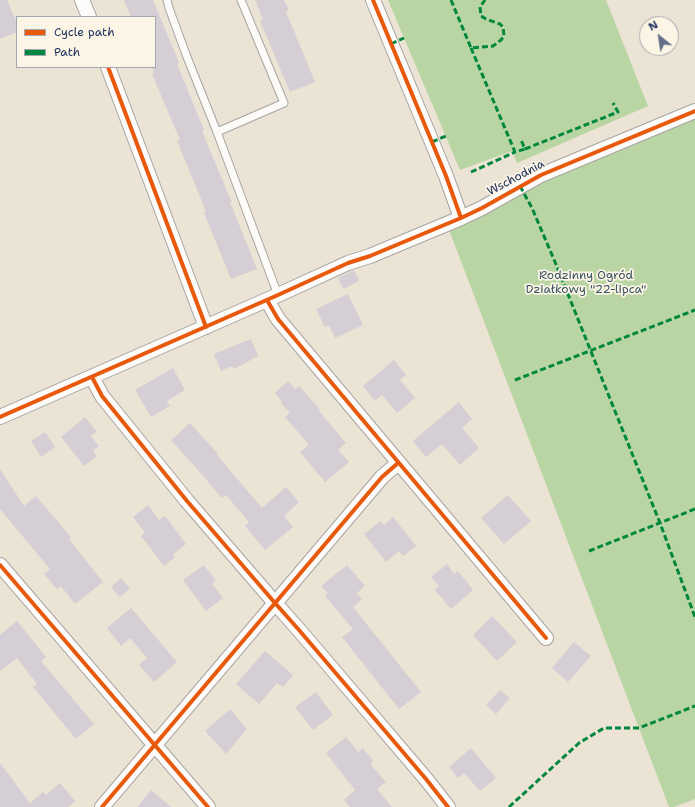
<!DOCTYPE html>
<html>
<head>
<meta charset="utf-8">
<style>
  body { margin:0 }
  #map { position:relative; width:695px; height:807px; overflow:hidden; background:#ebe3d4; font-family:"Shantell Sans",sans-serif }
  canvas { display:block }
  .legend { position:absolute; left:16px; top:16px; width:140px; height:52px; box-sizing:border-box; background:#fcf5e5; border:1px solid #a2a6af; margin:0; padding:5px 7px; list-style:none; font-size:12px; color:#1b2f5e }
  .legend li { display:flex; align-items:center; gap:8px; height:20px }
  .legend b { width:20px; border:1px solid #a2a6af }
  .north { position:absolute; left:639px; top:16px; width:40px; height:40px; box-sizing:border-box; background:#fcf5e5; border:1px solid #a2a6af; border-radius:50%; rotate:330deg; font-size:11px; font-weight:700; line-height:16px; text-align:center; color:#1b2f5e }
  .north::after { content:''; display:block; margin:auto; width:14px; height:18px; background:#646e87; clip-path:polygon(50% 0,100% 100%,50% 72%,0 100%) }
</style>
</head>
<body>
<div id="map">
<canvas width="695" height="807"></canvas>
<ul class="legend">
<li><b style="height:5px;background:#e8590c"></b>Cycle path</li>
<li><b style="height:5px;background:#00873e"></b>Path</li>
</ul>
<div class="north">N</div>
</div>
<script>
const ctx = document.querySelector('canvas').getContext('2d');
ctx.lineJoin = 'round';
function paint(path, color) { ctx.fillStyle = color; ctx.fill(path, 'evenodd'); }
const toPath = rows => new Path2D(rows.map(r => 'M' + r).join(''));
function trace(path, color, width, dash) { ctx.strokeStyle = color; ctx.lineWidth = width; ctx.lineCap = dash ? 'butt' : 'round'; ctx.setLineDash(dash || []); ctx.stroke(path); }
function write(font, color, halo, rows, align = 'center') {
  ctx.font = font + ' "Shantell Sans",sans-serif'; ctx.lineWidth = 3.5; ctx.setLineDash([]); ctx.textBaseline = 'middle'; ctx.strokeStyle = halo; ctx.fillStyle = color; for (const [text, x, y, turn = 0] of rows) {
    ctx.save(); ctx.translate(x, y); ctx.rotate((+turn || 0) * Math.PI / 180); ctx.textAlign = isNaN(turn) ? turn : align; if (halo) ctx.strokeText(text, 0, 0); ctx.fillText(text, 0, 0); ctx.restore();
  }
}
const green = toPath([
  [388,0,606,0,648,106,517,163,512,151,460,170],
  [695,119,695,799,674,807,669,807,446,222]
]);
const building = toPath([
  [0,0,7,0,17,23,17,32,0,39],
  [124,0,153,0,179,63,177,64,204,130,202,131,229,196,232,202,230,202,257,269,231,279,204,213,206,211,177,141,180,140,152,74,154,73,152,67,155,67,155,17,131,17],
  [255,0,284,0,289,10,286,12,315,82,290,92,260,21,263,20],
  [354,270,359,281,343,289,338,278],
  [348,294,363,325,335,338,329,325,325,327,316,309],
  [251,339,258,356,234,369,232,366,221,371,214,354],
  [394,360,406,375,400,380,415,398,397,413,382,395,375,401,363,386],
  [173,368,185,390,167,401,170,406,151,417,135,390],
  [288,381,295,389,299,386,320,409,318,410,346,443,338,450,349,462,325,482,300,452,309,445,285,417,290,413,281,403,282,402,275,393],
  [459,402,472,419,462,428,479,448,460,465,442,444,426,457,413,441],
  [85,417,97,432,91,436,99,446,93,451,97,456,84,466,61,437],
  [190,423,218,454,217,455,262,508,286,487,299,502,284,516,293,527,265,550,245,526,249,522,226,495,222,498,208,482,208,481,171,440],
  [45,432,55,447,41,457,31,441],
  [0,469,24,506,36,496,71,537,69,539,103,582,75,604,61,586,57,589,44,574,50,569,0,509],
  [508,495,531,521,504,544,481,518],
  [148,505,159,520,165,516,186,544,173,554,175,557,164,566,141,536,145,533,133,517],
  [393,517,416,546,403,556,399,551,386,562,364,534,381,521,384,525],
  [447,564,454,574,458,571,473,590,451,609,435,590,439,586,431,577],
  [204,565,216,581,212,584,223,598,206,611,183,580],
  [347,565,365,586,357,593,362,599,353,607,421,692,399,709,342,637,353,629,325,596,328,593,321,586],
  [121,578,130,589,120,597,111,587],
  [131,608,177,662,154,682,139,665,147,658,130,638,121,646,107,628],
  [492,616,517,642,497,661,473,635],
  [17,621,46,657,41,661,94,724,76,739,33,687,37,684,17,658,0,671,0,635],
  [574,642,591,656,568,682,552,668],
  [265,651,293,675,283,687,277,683,259,704,236,684],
  [500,690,510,698,496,714,486,705],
  [316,692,333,715,313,730,295,707],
  [230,709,247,729,226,754,205,731],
  [346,737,358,752,363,748,373,761,370,764,386,782,377,789,392,807,350,807,344,800,355,790,326,753],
  [471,748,496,778,480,791,464,773,458,778,449,767],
  [0,763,30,803,43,792,46,795,60,783,75,801,68,807,0,807],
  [151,790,171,807,137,807]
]);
const lane = toPath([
  [167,0,169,8,187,57,217,132],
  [241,0,284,103,217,132,278,295]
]);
const street = toPath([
  [82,0,89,17],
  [373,0,446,176,461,218],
  [108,67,206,327],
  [267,300,278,319,546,638],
  [92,377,102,396,187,501,275,603,299,630,426,779,448,807],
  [0,417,278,295,348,263,370,256,461,218,482,208,541,175,695,111],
  [0,565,208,807],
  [102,807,382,477,398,463]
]);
const quiet = toPath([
  [451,0,471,48,493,46,501,40,504,36,503,27,500,24,486,19,481,16,480,7,485,0],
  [391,44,404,38],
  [471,48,515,152,525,149,521,140],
  [432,142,446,136],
  [525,149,618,112,613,103],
  [471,172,515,152],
  [520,186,532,208,555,262,660,523,695,617],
  [515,380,695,310],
  [589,551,695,509],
  [509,807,579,743,604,728,639,728,695,706]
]);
const cycleway = toPath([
  [373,0,446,176,461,218],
  [108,67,206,327],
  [267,300,278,319,546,638],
  [92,377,102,396,187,501,275,603,299,630,426,779,448,807],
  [0,417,278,295,348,263,370,256,461,218,482,208,541,175,695,111],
  [0,565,208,807],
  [102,807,382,477,398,463]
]);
const streetNames = [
  ["Wschodnia",516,178,-28]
];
const parkNames = [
  ["Rodzinny Ogród",586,276],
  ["Działkowy \"22-lipca\"",586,290]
];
paint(green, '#bad5a4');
paint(building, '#d5ced5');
trace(lane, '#a7a5a3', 9);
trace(street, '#a7a5a3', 16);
trace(lane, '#fcfbf9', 7);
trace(street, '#fcfbf9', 14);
trace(quiet, '#00873e', 3, [6, 3]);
trace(cycleway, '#e8590c', 4);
write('12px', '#1b2f5e', '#fcf5e5', streetNames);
write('12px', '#395666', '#fcf5e5', parkNames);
</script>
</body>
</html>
